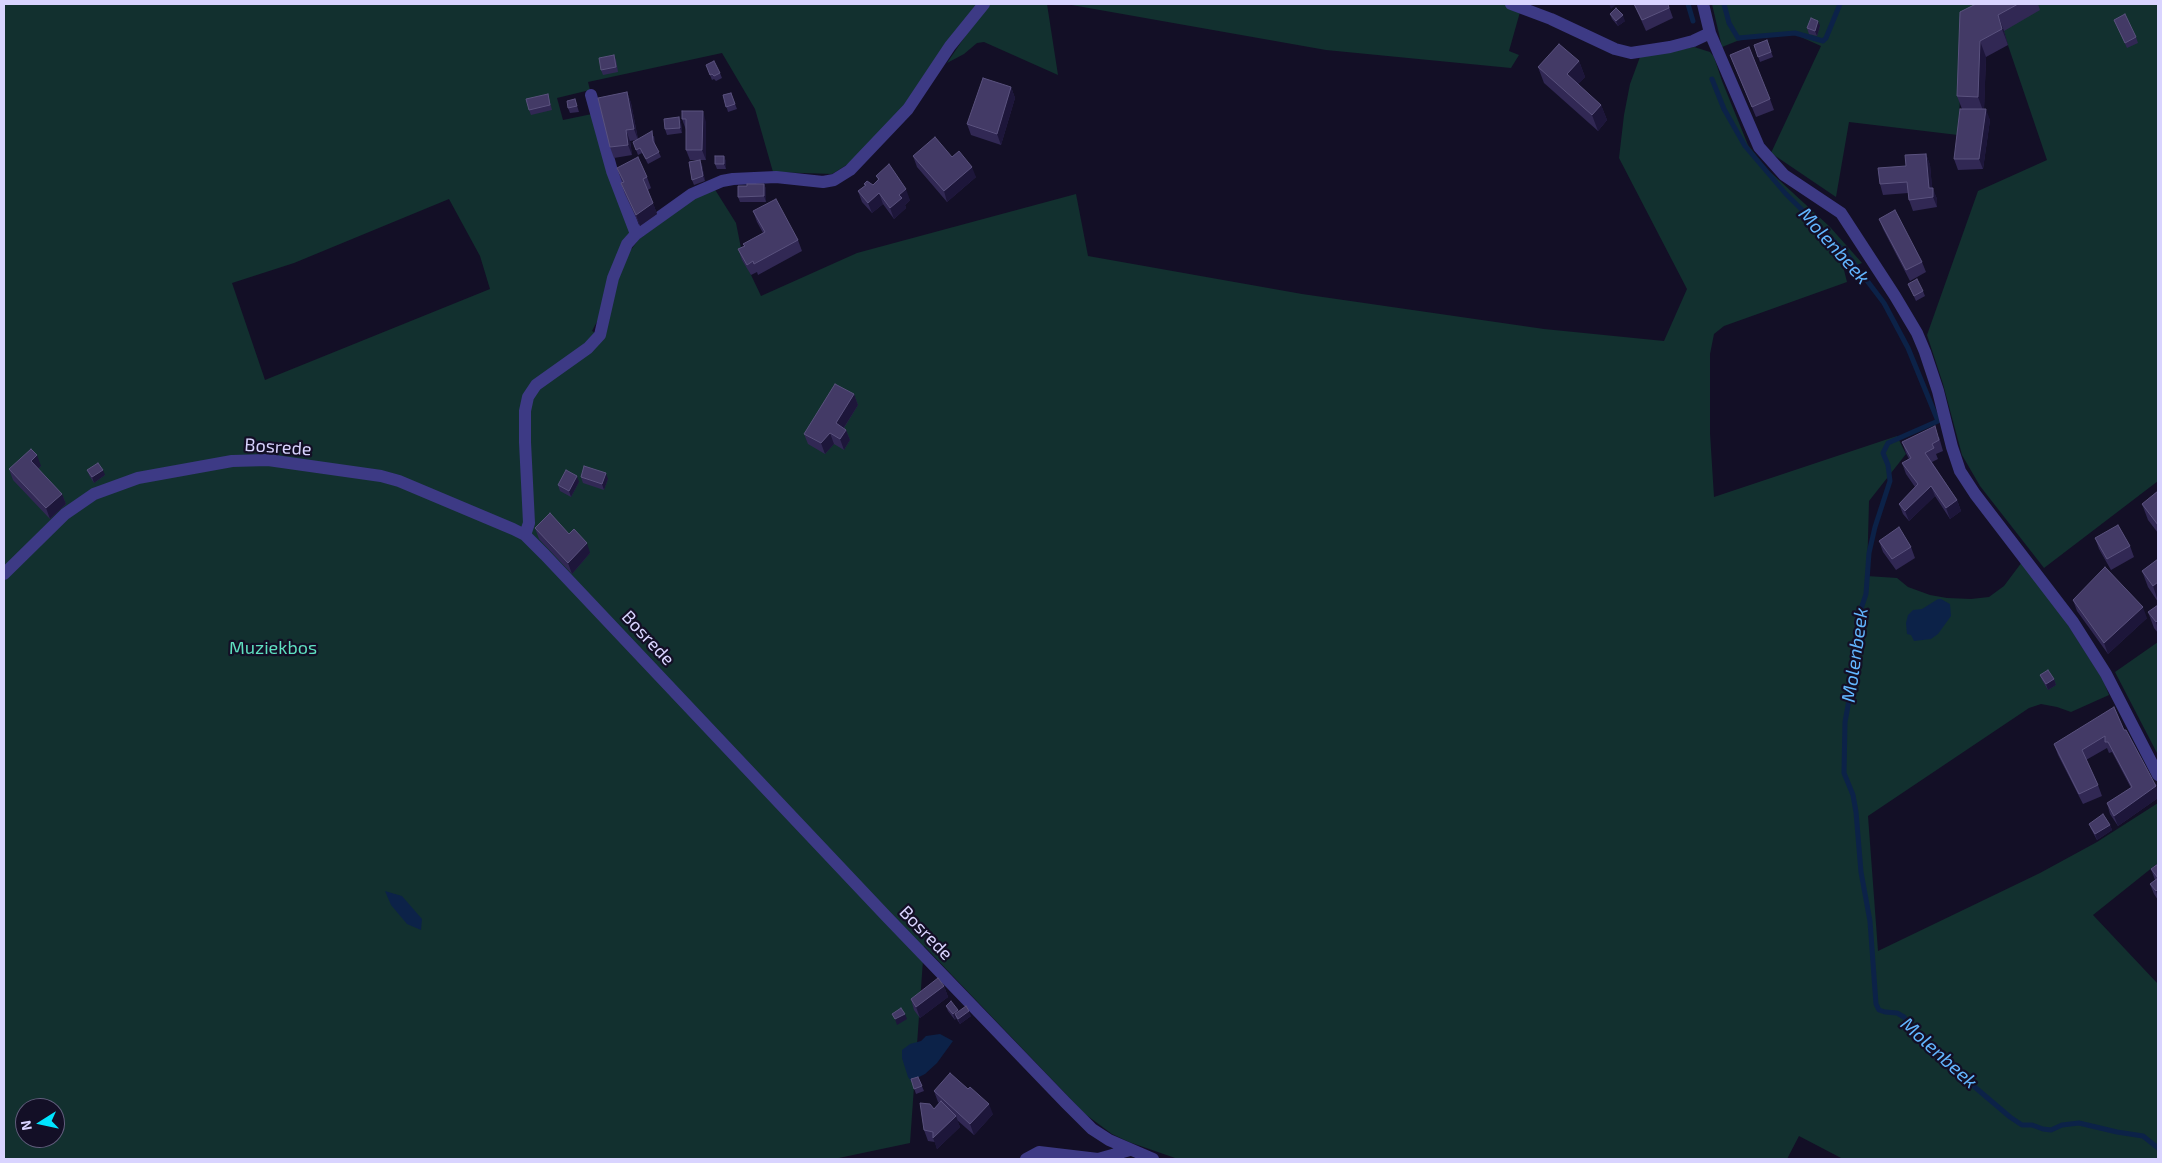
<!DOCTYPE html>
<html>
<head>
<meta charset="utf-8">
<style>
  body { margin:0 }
  #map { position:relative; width:2162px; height:1163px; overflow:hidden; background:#130f26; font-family:"Exo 2",sans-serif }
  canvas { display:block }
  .frame { position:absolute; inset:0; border:5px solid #d9d4ff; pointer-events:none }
  .north { position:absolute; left:15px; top:1098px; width:50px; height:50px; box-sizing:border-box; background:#130f26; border:1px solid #625e7d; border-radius:50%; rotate:260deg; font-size:14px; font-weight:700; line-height:20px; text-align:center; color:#d9d4ff }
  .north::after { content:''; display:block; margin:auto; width:18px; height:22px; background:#00e5ff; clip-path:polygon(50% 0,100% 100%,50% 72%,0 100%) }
</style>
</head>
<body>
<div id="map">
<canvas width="2162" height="1163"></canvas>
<div class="frame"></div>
<div class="north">N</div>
</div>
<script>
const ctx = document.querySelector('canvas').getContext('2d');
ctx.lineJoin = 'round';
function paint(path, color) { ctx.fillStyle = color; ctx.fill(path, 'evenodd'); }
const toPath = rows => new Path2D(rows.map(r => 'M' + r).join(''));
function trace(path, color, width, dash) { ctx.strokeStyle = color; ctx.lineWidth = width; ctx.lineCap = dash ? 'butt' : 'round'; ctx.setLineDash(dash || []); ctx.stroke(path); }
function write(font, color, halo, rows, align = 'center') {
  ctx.font = font + ' "Exo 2",sans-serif'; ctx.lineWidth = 4.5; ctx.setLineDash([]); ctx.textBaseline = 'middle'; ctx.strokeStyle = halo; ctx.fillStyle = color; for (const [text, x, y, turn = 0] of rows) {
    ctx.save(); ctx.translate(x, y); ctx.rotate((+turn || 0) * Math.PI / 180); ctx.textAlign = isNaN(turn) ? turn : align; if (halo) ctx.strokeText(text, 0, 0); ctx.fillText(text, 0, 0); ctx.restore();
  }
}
const green = toPath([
  [4,4,977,4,913,95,861,156,832,174,773,172,755,109,722,53,588,82,590,90,557,98,563,120,592,114,630,233,600,316,592,331,601,336,613,283,627,255,639,239,698,196,714,188,736,223,743,258,761,296,857,253,1076,194,1088,256,1302,294,1544,329,1664,341,1687,289,1619,158,1624,115,1630,84,1640,57,1694,47,1710,52,1714,57,1722,81,1748,145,1767,169,1830,227,1862,263,1844,270,1847,282,1724,326,1714,334,1710,354,1710,433,1714,497,1897,436,1906,454,1869,501,1867,576,1897,578,1908,587,1930,595,1947,598,1971,599,1989,597,2004,586,2022,562,2061,614,2103,680,2109,695,2071,712,2057,707,2041,704,2029,708,1868,816,1878,951,2040,873,2097,842,2158,803,2158,863,2093,915,2158,984,2158,1159,1843,1159,1799,1136,1787,1159,1178,1159,1129,1142,1112,1134,1085,1114,924,946,910,1143,834,1159,4,1159],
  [449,199,480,256,490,289,265,380,232,283,294,263],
  [25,1108,55,1108,55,1138,25,1138],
  [987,4,1047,4,1058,75,984,42,977,43,964,54,947,63],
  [1066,4,1515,4,1520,12,1509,51,1519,55,1511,68,1326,50],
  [1712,4,2158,4,2158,481,2044,568,1980,486,1962,455,1943,384,1927,335,1978,191,2047,160,1995,7,1964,24,1958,135,1849,122,1836,197,1771,153,1821,46,1794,34,1756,37,1737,41,1722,47],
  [2158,642,2158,755,2115,672]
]);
const water = toPath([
  [1938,599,1941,599,1950,604,1951,616,1938,634,1931,639,1914,641,1911,635,1907,634,1906,623,1908,615,1913,610,1922,609],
  [385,891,402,896,422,919,421,930,407,924,391,905],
  [940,1034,953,1041,937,1063,925,1074,911,1081,908,1077,902,1058,902,1050,910,1044,921,1041,926,1036]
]);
const stream = toPath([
  [1688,4,1693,21],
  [1724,4,1729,23,1738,38,1795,33,1823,41,1826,38,1840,4],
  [1712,79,1724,109,1745,146,1786,194,1846,253,1884,303,1908,348,1938,421,1888,443,1883,453,1888,465,1890,481,1875,527,1869,553,1866,594,1860,612,1854,654,1854,673,1845,722,1844,773,1853,795,1856,812,1861,872,1870,921,1876,1004,1879,1010,1885,1012,1897,1013,1904,1017,1913,1029,1970,1083,2010,1117,2022,1125,2032,1125,2043,1129,2051,1130,2062,1125,2079,1123,2117,1132,2143,1136,2158,1148]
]);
const street = toPath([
  [1511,4,1551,19,1615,49,1631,53,1670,47,1693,41,1710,33],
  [1703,4,1710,33,1759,147,1784,175,1841,213,1895,296,1917,333,1925,352,1938,391,1952,447,1960,471,1975,494,2073,622,2106,674,2158,775],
  [591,95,612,171,636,234],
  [525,535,529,523,525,442,525,411,528,397,536,385,588,348,600,335,613,278,627,244,636,234,692,194,722,181,733,179,776,177,823,182,834,180,850,170,908,109,950,46,984,4],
  [4,574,65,514,94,494,138,478,232,461,268,460,381,476,399,481,513,529,525,535,545,555,886,916,1066,1103,1092,1129,1109,1140,1153,1159],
  [1026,1159,1039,1152,1098,1159,1130,1150]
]);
const wall = toPath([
  [1634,4,1668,4,1673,18,1646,31],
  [1976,4,2038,4,2040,10,2004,31,2008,45,1986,57,1984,109,1990,120,1983,169,1958,170,1954,159,1962,109,1957,96],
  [1610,14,1625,21,1618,26,1612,19],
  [2114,20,2136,37,2138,43,2127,48],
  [1820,26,1817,36,1809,34,1807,28],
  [1767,40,1773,57,1760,62,1754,45],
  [614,55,616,60,618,72,603,75,601,70],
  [1730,55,1770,99,1774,110,1756,117],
  [1579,61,1585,77,1578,84,1601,105,1607,120,1598,131,1544,83,1538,67],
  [706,65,720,73,722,78,716,81,714,79,712,80],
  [1011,87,1015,98,1001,145,971,135,967,124],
  [627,92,631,103,638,139,654,136,655,144,661,157,648,164,642,153,638,155,633,142,636,140,630,141,632,155,614,158,610,147],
  [731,93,737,109,728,112,723,95],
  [548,94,552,110,531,115,529,110],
  [575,99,579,112,570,113,568,108],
  [682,111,706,122,706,160,700,160,702,165,705,181,694,185,692,180,697,160,690,160,686,150,686,130,682,119],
  [679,117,681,122,682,133,667,135,665,129],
  [1926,154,1930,165,1932,188,1937,199,1937,207,1913,211,1909,200,1908,193,1883,195,1880,184,1906,166],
  [724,156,726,162,726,169,717,169,715,164],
  [913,156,952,157,976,177,947,202,917,167],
  [617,168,647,177,651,188,648,190,657,214,640,226,625,194,621,183,622,182],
  [876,176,910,200,905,205,906,208,894,219,883,204,872,213,862,202,858,191,865,186,864,184,873,185,878,180],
  [764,184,766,189,766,202,740,202,738,197,747,186],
  [753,211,798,240,802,251,758,275,757,272,751,275,742,260,738,249,744,246,743,244,763,233,757,222],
  [1879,219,1922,262,1926,272,1910,281,1883,229],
  [1908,284,1923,291,1925,296,1916,301],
  [854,394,858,405,844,428,846,430,850,440,844,450,834,444,825,454,808,444,804,434],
  [1939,437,1943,451,1936,454,1938,459,1932,462,1957,500,1961,511,1950,519,1935,496,1909,521,1903,514,1899,504,1915,487,1906,474,1902,463,1909,459,1906,453,1902,442],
  [41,466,38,469,62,494,66,504,50,519,13,480,9,469],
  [87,470,105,475,94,483,89,475],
  [581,477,608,479,604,490,583,483],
  [579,482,571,497,560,491,558,485],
  [2158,491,2158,533,2148,520,2142,504],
  [535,528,590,553,572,574,539,539],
  [2095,538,2130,546,2134,557,2111,570,2099,549],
  [1879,541,1911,547,1915,558,1896,570,1883,552],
  [2158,559,2158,602,2148,587,2142,571],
  [2073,600,2147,618,2108,654,2077,611],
  [2158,605,2158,633,2154,628,2148,612],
  [2040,675,2054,679,2056,685,2048,690,2042,680],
  [2124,730,2158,792,2158,798,2118,826,2110,814,2107,803,2131,788,2112,752,2109,753,2107,748,2086,760,2098,785,2102,796,2083,804,2058,755,2054,744],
  [2089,824,2110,825,2112,830,2097,840,2091,829],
  [2158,864,2158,900,2154,894,2150,884,2155,880,2151,869],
  [944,986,948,997,920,1018,914,1010,911,999],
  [946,1006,958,1010,959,1011,971,1016,960,1024,956,1018,955,1020,948,1011],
  [918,1077,924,1091,916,1094,911,1079],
  [934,1091,993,1114,974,1135,957,1120,960,1127,937,1149,935,1142,928,1141,924,1130,934,1109,939,1103,938,1102]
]);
const shadedWall = toPath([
  [1609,4,1617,4,1611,9],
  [1623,15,1625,21,1618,26,1616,21],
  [1998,15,2004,31,2008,45,2002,29],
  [1818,21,1820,26,1817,36,1815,31],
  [1980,41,1986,57,1984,113,1978,97],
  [1579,61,1585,77,1573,90,1567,74],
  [1011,87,1015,98,1001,145,997,134],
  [627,92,631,103,638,140,634,129],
  [1601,105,1607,120,1598,131,1592,115],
  [1986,109,1990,120,1983,169,1979,159],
  [703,111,706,122,706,160,702,150],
  [679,117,681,122,682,133,680,128],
  [626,130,630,141,632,155,628,145],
  [1926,154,1930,165,1933,197,1929,188],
  [724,156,726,162,726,169,724,164],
  [700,160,702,165,705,181,703,176],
  [972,167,976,177,947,202,944,191],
  [764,184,766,189,766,202,764,196],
  [1933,188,1937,199,1937,207,1933,197],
  [906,189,910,200,905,205,906,208,894,219,890,208,899,195],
  [879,193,883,204,872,213,868,203],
  [653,203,657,214,640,226,636,215],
  [854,394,858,405,840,434,836,423],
  [846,430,850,440,844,450,840,439],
  [830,433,834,444,825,454,821,443],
  [37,455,41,466,35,472,31,461],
  [103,470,105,475,94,483,92,477],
  [606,473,608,479,604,490,602,484],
  [577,476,579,482,571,497,569,491],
  [1931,486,1935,496,1909,521,1905,511],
  [62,494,66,504,50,519,46,508],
  [1957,500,1961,511,1950,519,1946,508],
  [587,543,590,553,572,574,568,563],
  [2158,582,2158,601,2153,586],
  [2143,607,2147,618,2108,654,2104,643],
  [2158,620,2158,629,2156,622],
  [2054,679,2056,685,2048,690,2046,684],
  [2156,786,2158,792,2158,798,2118,826,2114,816],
  [2110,825,2112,830,2097,840,2095,834],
  [2158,889,2158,898,2156,891],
  [944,986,948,997,920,1018,916,1007],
  [958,1010,960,1015,955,1014,956,1018,955,1020,953,1014],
  [969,1011,971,1016,960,1024,958,1019],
  [905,1014,907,1019,897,1025,895,1019],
  [989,1104,993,1114,974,1135,970,1124],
  [956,1116,960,1127,937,1149,933,1138]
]);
const building = toPath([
  [1634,4,1668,4,1669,8,1642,20,1634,4],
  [1976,4,2018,4,1998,15,2002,29,1980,41,1978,97,1957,96,1960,12,1976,4],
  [1616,8,1623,15,1616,21,1610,14,1616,8],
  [2125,14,2136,37,2125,43,2114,20,2125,14],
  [1811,18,1818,21,1815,31,1807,28,1811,18],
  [1767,40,1771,52,1758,57,1754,45,1767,40],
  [1559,44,1579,61,1567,74,1601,105,1592,115,1538,67,1559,44],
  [1749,47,1770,99,1752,107,1730,55,1749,47],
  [614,55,616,67,601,70,599,58,614,55],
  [714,61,720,73,714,76,712,74,710,75,706,65,714,61],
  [983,78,1011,87,997,134,967,124,983,78],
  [627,92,634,129,626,130,628,145,610,147,598,98,627,92],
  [731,93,735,104,726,107,723,95,731,93],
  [548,94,550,105,529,110,526,99,548,94],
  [575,99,577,106,568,108,567,101,575,99],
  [1960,109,1986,109,1979,159,1954,159,1960,109],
  [682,111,703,111,702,150,686,150,686,119,682,119,682,111],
  [679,117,680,128,665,129,664,119,679,117],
  [652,131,653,141,659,152,646,159,640,148,636,150,633,142,652,131],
  [935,137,952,157,959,151,972,167,944,191,913,156,935,137],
  [1926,154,1929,188,1933,188,1933,197,1909,200,1907,182,1880,184,1878,168,1906,166,1905,155,1926,154],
  [715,156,724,156,724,164,715,164,715,156],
  [638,157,647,177,643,179,653,203,636,215,621,183,624,182,617,168,638,157],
  [700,160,703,176,692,180,689,162,700,160],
  [889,164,906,189,899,195,902,198,890,208,879,193,868,203,858,191,866,185,864,184,867,181,873,185,879,179,876,176,889,164],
  [747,184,764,184,764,196,738,197,738,186,747,186,747,184],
  [776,199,798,240,754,264,753,261,747,265,738,249,745,246,743,244,765,232,753,211,776,199],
  [1895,210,1922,262,1906,270,1879,219,1895,210],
  [1917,279,1923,291,1914,296,1908,284,1917,279],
  [835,384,854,394,836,423,846,430,840,439,830,433,821,443,804,434,835,384],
  [1935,426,1939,440,1932,444,1934,448,1925,453,1957,500,1946,508,1931,486,1905,511,1899,504,1918,484,1902,463,1911,458,1902,442,1935,426],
  [31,449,37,455,31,461,62,494,46,508,9,469,31,449],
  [98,463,103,470,92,477,87,470,98,463],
  [584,466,606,473,602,484,581,477,584,466],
  [566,470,577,476,569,491,558,485,566,470],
  [2158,491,2158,525,2142,504,2158,491],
  [550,513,569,534,574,529,587,543,568,563,535,528,550,513],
  [2118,525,2130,546,2107,559,2095,538,2118,525],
  [1899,527,1911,547,1892,559,1879,541,1899,527],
  [2158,559,2158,582,2153,586,2142,571,2158,559],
  [2105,567,2143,607,2104,643,2073,600,2105,567],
  [2158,605,2158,620,2156,622,2148,612,2158,605],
  [2048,670,2054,679,2046,684,2040,675,2048,670],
  [2114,707,2124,730,2126,730,2156,786,2114,816,2107,803,2132,787,2108,742,2105,742,2105,736,2082,750,2098,785,2079,794,2054,744,2114,707],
  [2103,814,2110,825,2095,834,2089,824,2103,814],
  [2158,864,2158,889,2156,891,2150,884,2158,878,2151,869,2158,864],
  [938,978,944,986,916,1007,911,999,938,978],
  [951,1001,958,1010,953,1014,946,1006,951,1001],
  [966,1006,969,1011,958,1019,955,1014,966,1006],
  [901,1008,905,1014,895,1019,892,1014,901,1008],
  [950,1073,968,1089,970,1087,989,1104,970,1124,934,1091,950,1073],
  [918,1077,922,1086,914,1089,911,1079,918,1077],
  [941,1101,956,1116,933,1138,933,1132,924,1130,920,1103,930,1104,934,1109,941,1101]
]);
const streetNames = [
  ["Bosrede",278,447,4],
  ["Bosrede",648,638,47],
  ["Bosrede",926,933,46]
];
const parkNames = [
  ["Muziekbos",273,648]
];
const waterNames = [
  ["Molenbeek",1834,246,48],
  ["Molenbeek",1855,655,-82],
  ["Molenbeek",1939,1053,42]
];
paint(green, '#12302f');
paint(water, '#0c2248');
trace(stream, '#0c2248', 5);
trace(street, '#3d3a85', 12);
paint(wall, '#312854');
paint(shadedWall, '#1d163a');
paint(building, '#433a66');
trace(building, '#5a527e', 1);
write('18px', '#d9d4ff', '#130f26', streetNames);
write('18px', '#5fe0c0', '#130f26', parkNames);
write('italic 19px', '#62b6ff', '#130f26', waterNames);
</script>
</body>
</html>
